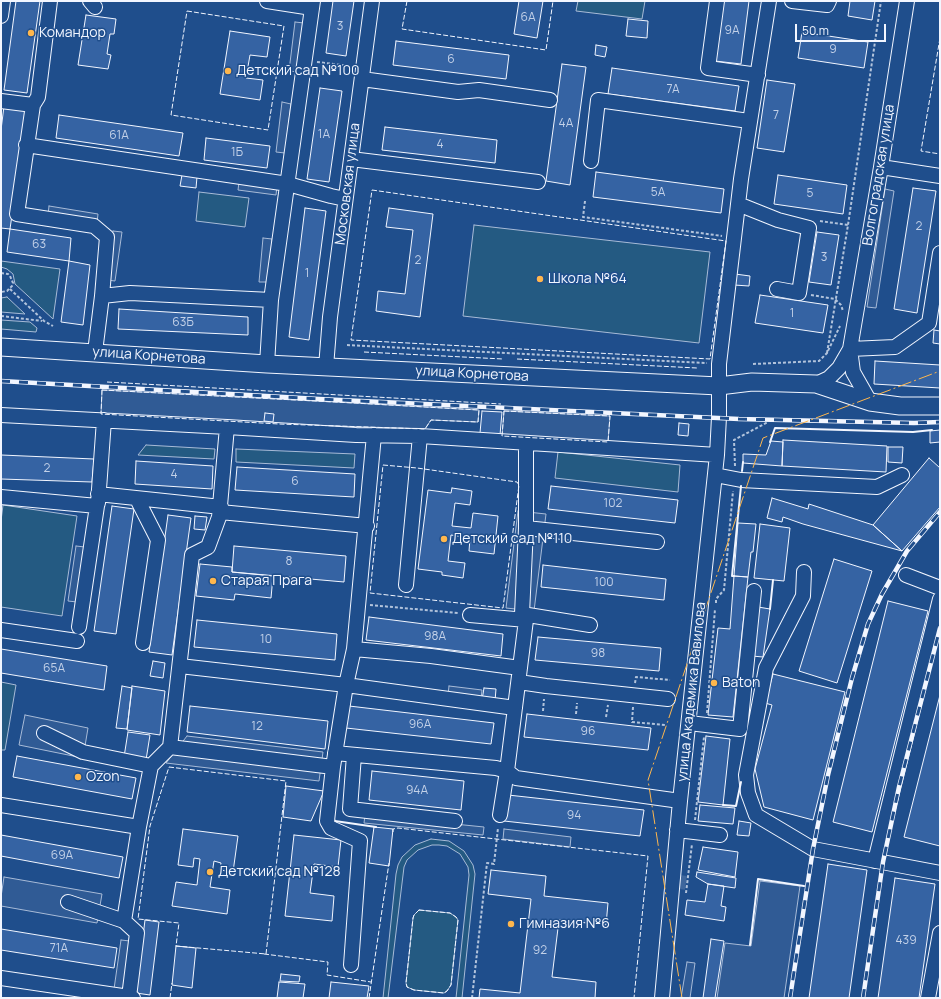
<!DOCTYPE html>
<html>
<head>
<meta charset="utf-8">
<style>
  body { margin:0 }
  #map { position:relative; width:941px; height:999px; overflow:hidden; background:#1f4e8c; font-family:Manrope,sans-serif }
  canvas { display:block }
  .frame { position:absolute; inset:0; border:2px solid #f2f6ff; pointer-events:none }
  .scale { position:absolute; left:795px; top:24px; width:91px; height:18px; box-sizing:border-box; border:2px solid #f2f6ff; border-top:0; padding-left:5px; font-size:12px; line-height:14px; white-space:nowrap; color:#f2f6ff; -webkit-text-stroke:3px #1f4e8c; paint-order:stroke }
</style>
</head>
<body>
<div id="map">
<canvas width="941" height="999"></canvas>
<div class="frame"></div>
<div class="scale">50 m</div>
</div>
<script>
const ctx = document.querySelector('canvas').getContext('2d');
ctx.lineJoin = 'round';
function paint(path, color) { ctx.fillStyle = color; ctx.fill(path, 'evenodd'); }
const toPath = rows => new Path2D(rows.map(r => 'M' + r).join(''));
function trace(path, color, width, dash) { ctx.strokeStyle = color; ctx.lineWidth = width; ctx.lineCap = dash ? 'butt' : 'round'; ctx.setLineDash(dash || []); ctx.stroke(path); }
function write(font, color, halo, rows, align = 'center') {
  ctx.font = font + ' Manrope,sans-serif'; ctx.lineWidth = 3; ctx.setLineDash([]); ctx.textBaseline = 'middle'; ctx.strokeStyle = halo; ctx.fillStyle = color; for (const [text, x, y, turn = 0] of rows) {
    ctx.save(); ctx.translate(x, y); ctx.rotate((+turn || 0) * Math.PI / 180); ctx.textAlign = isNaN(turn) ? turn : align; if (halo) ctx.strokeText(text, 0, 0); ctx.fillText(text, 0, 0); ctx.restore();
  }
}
const green = toPath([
  [578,1,645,1,642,19,576,11,578,1],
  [199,192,249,198,245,227,196,221,199,192],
  [474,225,710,252,699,343,463,316,474,225],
  [1,261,60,269,53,319,15,284,13,274,7,269,1,267,1,261],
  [7,297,25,314,1,312,1,298,7,297],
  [1,320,30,322,37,328,36,332,1,329,1,320],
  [146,445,215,449,214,459,138,455,146,445],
  [236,449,355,454,354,468,236,462,236,449],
  [558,452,680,465,678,492,555,478,558,452],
  [3,505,77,516,62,616,1,607,1,521,3,505],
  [1,682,16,685,5,750,1,750,1,682],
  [431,839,449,841,464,851,473,865,475,874,462,998,456,998,469,875,468,867,460,854,447,846,439,845,432,845,418,850,407,860,404,867,388,998,383,998,396,874,398,865,402,857,415,845,431,839],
  [419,910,450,913,456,917,458,920,451,985,447,991,444,993,414,990,407,987,406,983,413,918,414,915,419,910]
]);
const parking = toPath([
  [295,22,304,23,298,72,289,71,295,22],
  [282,102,291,104,285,153,276,152,282,102],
  [239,182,277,186,276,195,238,190,239,182],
  [885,189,894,191,876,308,867,307,885,189],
  [49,206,98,214,97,223,48,215,49,206],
  [113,231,122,232,115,281,107,280,113,231],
  [263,238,272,239,268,282,259,282,263,238],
  [102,390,354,403,479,410,478,422,431,420,425,429,279,424,101,414,102,390],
  [504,411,610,416,608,442,502,436,504,411],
  [518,511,546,514,534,611,506,608,518,511],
  [76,546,85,547,77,602,68,601,76,546],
  [449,686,482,690,481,699,448,695,449,686],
  [25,715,88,728,83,758,19,745,25,715],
  [187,736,323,752,319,781,166,763,187,736],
  [365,815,484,827,483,835,364,823,365,815],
  [504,829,571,837,570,847,503,839,504,829],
  [4,877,102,894,97,923,1,906,1,897,4,877],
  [760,881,800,886,784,998,717,998,725,943,751,946,760,881],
  [121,940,130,941,123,990,114,989,121,940],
  [687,962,695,963,690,998,681,998,687,962]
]);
const building = toPath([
  [16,1,40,1,27,93,4,90,16,1],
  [333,1,354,1,346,56,326,53,333,1],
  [519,1,543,1,537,38,514,34,519,1],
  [723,1,749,1,741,64,715,61,723,1],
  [850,1,875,1,872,20,848,16,850,1],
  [86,15,116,19,114,34,110,34,107,54,111,55,108,69,78,65,86,15],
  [628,19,648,21,647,38,626,36,628,19],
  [230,31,270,37,267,57,250,55,246,78,263,80,260,100,220,94,230,31],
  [802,32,868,42,864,68,798,58,802,32],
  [396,41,509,55,506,79,393,65,396,41],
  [596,45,607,47,605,57,595,55,596,45],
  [562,64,586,67,570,185,546,181,562,64],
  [612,68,739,86,735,111,608,94,612,68],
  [767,80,795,84,784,152,757,148,767,80],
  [320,88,342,91,329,182,307,179,320,88],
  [4,106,27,109,10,229,1,228,1,130,4,106],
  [59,115,183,133,179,156,56,138,59,115],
  [385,127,497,140,495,163,382,150,385,127],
  [206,138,270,146,267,168,204,160,206,138],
  [596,172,724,189,721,213,593,197,596,172],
  [182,175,197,177,196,188,180,186,182,175],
  [778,175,847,185,843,214,774,204,778,175],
  [913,188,936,191,917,313,894,309,913,188],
  [305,208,326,211,309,340,289,337,305,208],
  [389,208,433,214,420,317,376,311,378,291,405,294,413,230,386,227,389,208],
  [10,229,71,238,69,261,7,252,10,229],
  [817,232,839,235,831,285,809,282,817,232],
  [69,261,90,265,83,325,61,322,69,261],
  [735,274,750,276,749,286,734,285,735,274],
  [760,295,828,305,823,333,755,323,760,295],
  [119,309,248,317,248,335,118,329,119,309],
  [934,330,940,331,940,344,933,343,934,330],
  [875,361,940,365,940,388,874,384,875,361],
  [482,411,502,412,500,435,480,433,482,411],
  [265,413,274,414,273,422,264,421,265,413],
  [679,423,689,424,688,436,678,435,679,423],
  [940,430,940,442,930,443,930,431,940,430],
  [783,440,887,446,886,472,782,466,783,440],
  [771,441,783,442,782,466,743,463,743,454,766,455,771,441],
  [888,447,903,447,902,463,888,462,888,447],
  [1,455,94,459,92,482,1,479,1,455],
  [929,458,940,468,940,507,902,551,873,525,929,458],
  [136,461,213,466,212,489,135,484,136,461],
  [237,467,355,474,354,497,235,490,237,467],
  [551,486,678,500,675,523,548,509,551,486],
  [452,488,472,491,470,505,455,503,452,526,471,528,473,513,498,516,494,554,469,551,470,538,451,535,448,561,465,563,463,578,442,575,442,572,418,569,428,490,451,493,452,488],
  [772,498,808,509,809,504,873,525,902,551,803,524,783,517,782,522,767,518,772,498],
  [112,506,134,509,116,634,94,631,112,506],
  [168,515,191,518,172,655,149,652,168,515],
  [195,516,207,517,205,530,194,529,195,516],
  [738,523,756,524,753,552,751,552,748,577,734,576,738,523],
  [760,524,790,528,784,581,754,578,760,524],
  [234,546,346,556,344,582,232,572,234,546],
  [834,559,872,571,837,683,799,671,834,559],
  [200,564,232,567,232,572,273,576,271,598,235,594,234,600,196,596,200,564],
  [543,565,666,579,664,600,541,587,543,565],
  [734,576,748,577,733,717,708,715,718,628,730,629,734,576],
  [888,601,928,611,872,832,833,822,888,601],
  [758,607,770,609,763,657,752,656,758,607],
  [369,617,503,634,501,656,366,640,369,617],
  [197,620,337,634,335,660,194,647,197,620],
  [538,637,661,648,659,671,535,660,538,637],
  [1,649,107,666,104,690,1,673,1,649],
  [153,661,165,663,163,678,150,676,153,661],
  [773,674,845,692,813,820,764,807,755,769,772,705,765,703,773,674],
  [122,686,132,688,127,729,116,728,122,686],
  [132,686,165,691,160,735,127,730,132,686],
  [484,688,496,689,495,701,482,700,484,688],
  [940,695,940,846,904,837,940,695],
  [190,706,328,721,325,749,187,732,190,706],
  [349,706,494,723,491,744,346,728,349,706],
  [527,714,651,728,648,750,524,737,527,714],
  [128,732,150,735,146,760,124,757,128,732],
  [706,736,730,739,723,805,698,802,706,736],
  [17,756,136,778,132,799,13,777,17,756],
  [372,771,464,781,461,810,369,800,372,771],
  [286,786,324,791,311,821,283,817,286,786],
  [508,795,644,810,640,836,504,821,508,795],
  [700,805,735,808,733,824,698,821,700,805],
  [739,821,751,823,749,836,737,835,739,821],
  [374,827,393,829,389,866,369,863,374,827],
  [183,829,238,836,233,872,220,870,221,863,214,861,210,887,230,890,227,914,172,906,176,882,197,885,200,859,194,858,193,867,178,865,183,829],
  [1,835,123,857,119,878,1,856,1,835],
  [294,835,341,840,338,867,314,864,310,893,334,896,332,921,285,916,294,835],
  [703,847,738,852,735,877,698,870,703,847],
  [828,864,867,870,849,998,809,998,828,864],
  [491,870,546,876,544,896,608,903,606,925,559,920,552,977,596,982,595,998,479,998,480,989,520,993,531,899,488,894,491,870],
  [697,872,736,878,735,888,708,884,696,877,697,872],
  [895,878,935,884,919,998,878,998,895,878],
  [708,884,724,886,721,906,726,907,724,921,685,915,687,900,705,902,708,884],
  [145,920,159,922,150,995,136,993,145,920],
  [1,929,117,948,114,968,1,950,1,929],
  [711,939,724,941,715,998,703,998,711,939],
  [176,946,196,948,192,988,172,985,176,946],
  [281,974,300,976,299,982,280,981,281,974],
  [279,982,305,984,303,998,277,998,279,982],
  [331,982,369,986,367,998,329,998,331,982]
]);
const minorTunnel = toPath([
  [672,881,687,883]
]);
const path = toPath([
  [317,62,350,66],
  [585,201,583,217,722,236],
  [820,221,848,225],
  [1,273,8,274,10,276,13,283,12,286,7,291,1,292],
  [10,289,44,321,53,326],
  [811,295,835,299,841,305,843,311],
  [1,316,42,321],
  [347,345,707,363],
  [827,353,848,225,881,1],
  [753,364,819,361,827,353,840,326],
  [735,466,734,440,768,422],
  [716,603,716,599,724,590,733,491],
  [370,605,458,613],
  [635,683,636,677,670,680],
  [633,707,632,722,666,725],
  [543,711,544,699],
  [707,713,715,609],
  [576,714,577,703],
  [606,717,608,705],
  [695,820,704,737],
  [686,893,692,844],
  [472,998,487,863,494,864,498,828]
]);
const minor = toPath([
  [90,1,95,7],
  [267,1,312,8],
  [717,1,708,68,758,75],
  [792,1,827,5,829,1],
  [1,16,3,1],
  [362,79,458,92,479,90,550,100],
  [1,101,33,105,38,97,50,1],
  [33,105,17,214,94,226,107,237,102,296,95,352],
  [26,145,288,184,331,196,345,199],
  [351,159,538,182],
  [591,161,598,100,749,121],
  [881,167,940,176],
  [738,204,778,220,809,228,799,293,777,289],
  [102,296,130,293,271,300],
  [850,349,895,347,929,323,940,253],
  [267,364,271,300,313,1],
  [326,367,330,317,372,1],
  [816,384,829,378,839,368,850,349],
  [870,402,853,372,850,349,881,167,907,1],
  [1,415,227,427,219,517,208,547,192,555,170,747,151,766,139,827,124,921,137,933,129,997,133,998],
  [227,427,356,435,420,436,717,455],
  [715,475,741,480,877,487,902,475],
  [98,494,221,507],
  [1,497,97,506,79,627],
  [137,499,158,540,143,643],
  [98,503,104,420],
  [220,512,367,526],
  [526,528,657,542],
  [804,572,803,596,766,668,746,775,748,793,756,815,813,849,940,873],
  [906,575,940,588],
  [406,585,420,436],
  [522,614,590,625],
  [470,615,526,620],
  [1,630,77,641],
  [354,649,431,656,520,668],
  [180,666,346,685,515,708],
  [519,682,546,686,668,699],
  [689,723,740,729,754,591],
  [44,733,83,752,151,766],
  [170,747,333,767,346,685,354,649,374,435],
  [335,753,496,768,507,771,516,778,680,801],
  [354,755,350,809,455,821],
  [333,767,327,821,331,828,360,841,351,965],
  [1,805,139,827],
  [500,815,507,771,526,620,522,614,526,528,526,443],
  [677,830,720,835],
  [875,861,940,599],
  [68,902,124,921],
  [1,978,129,997],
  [662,998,680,801,717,455,719,417,719,364,741,179,769,1],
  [928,998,940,933]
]);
const major = toPath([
  [1,347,267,364,719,386,752,382,816,384,870,402,900,406,940,406]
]);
const rail = toPath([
  [1,381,319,399,739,419,914,423,940,422],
  [790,998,813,849,828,775,852,678,868,624,882,594,907,551,940,512],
  [863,998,883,862,899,787,940,628]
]);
const fence = toPath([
  [407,1,402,29,546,50,553,1],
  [187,11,284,26,268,130,171,115,187,11],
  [940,38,921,151,940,154],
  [372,190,726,241,710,359,351,340,372,190],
  [364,352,503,359],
  [517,359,697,368],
  [107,382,501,404],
  [102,390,354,403,479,410,478,422,431,420,425,429,279,424,101,414,102,390],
  [504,411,610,416,608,442,502,436,504,411],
  [383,465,417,468,517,482,519,485,503,608,370,593,383,465],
  [169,767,286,781,266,954,176,946,179,923,138,919,150,826,169,767],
  [393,832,393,829,398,828,648,856,634,998],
  [419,910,450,913,456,917,458,920,451,985,447,991,444,993,414,990,407,987,406,983,413,918,414,915,419,910],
  [264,954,328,962,327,975,371,982],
  [170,998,172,983],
  [369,998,389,863]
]);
const wall = toPath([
  [770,442,775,428,913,432,932,430],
  [742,471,743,462],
  [734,576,732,576,741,486],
  [770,609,773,580],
  [723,805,736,806,741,782],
  [335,821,376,827],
  [750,945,758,879,804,886]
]);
const power = toPath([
  [682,998,648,780,763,438,940,371]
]);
const markers = [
  [31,33,4,"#ffb74d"],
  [228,71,4,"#ffb74d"],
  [540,279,4,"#ffb74d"],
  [444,539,4,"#ffb74d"],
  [213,581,4,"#ffb74d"],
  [714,683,4,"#ffb74d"],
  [78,777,4,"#ffb74d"],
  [210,872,4,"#ffb74d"],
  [511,924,4,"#ffb74d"]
];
const numberNames = [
  ["6А",528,18],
  ["3",340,27],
  ["9А",732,31],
  ["9",833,50],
  ["6",451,60],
  ["7А",673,90],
  ["7",776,116],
  ["4А",566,124],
  ["1А",324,135],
  ["61А",119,136],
  ["4",440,145],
  ["1Б",237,153],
  ["5А",658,193],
  ["5",810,194],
  ["2",919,227],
  ["63",39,245],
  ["3",824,258],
  ["2",418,261],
  ["1",307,274],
  ["1",792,314],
  ["63Б",183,323],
  ["2",47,469],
  ["4",174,475],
  ["6",295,482],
  ["102",613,504],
  ["8",289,562],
  ["100",604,583],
  ["98А",435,637],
  ["10",266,640],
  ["98",598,654],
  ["65А",54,669],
  ["96А",420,725],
  ["12",257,727],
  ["96",588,732],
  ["94А",417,791],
  ["94",574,816],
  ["69А",62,856],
  ["439",906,941],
  ["71А",59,949],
  ["92",540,951]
];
const poiNames = [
  ["Командор",39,33],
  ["Детский сад №100",236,71],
  ["Школа №64",548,279],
  ["Детский сад №110",452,539],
  ["Старая Прага",221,581],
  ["Baton",722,683],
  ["Ozon",86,777],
  ["Детский сад №128",218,872],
  ["Гимназия №6",519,924]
];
const streetNames = [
  ["Волгоградская улица",879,175,-81],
  ["Московская улица",348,184,-83],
  ["улица Корнетова",149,356,4],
  ["улица Корнетова",472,374,3],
  ["улица Академика Вавилова",692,692,-84]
];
paint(green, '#245a82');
trace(green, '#a8bbd7', 1);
paint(parking, '#305b95');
trace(parking, '#a8bbd7', 1);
paint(building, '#3563a3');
trace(building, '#f2f6ff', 1);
trace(minorTunnel, '#3f679d', 14, [14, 7]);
trace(minor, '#f2f6ff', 16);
trace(major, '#f2f6ff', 19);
trace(path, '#b3c4dc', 2, [3, 2]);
trace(minor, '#1f4e8c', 14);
trace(major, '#1f4e8c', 17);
trace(rail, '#f2f6ff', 4.5);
trace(rail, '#1f4e8c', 3, [9]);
trace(fence, '#f2f6ff', 1, [5, 2]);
trace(wall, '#f2f6ff', 2);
trace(power, '#ffb74d', 1, [14, 3, 2, 3]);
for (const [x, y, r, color] of markers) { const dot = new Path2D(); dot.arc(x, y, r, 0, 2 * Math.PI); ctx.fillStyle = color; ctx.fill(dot); trace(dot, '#1f4e8c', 1.5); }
write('12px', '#c3d1e8', null, numberNames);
write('14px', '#f2f6ff', '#1f4e8c', poiNames, 'left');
write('14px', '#f2f6ff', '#1f4e8c', streetNames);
</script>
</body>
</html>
